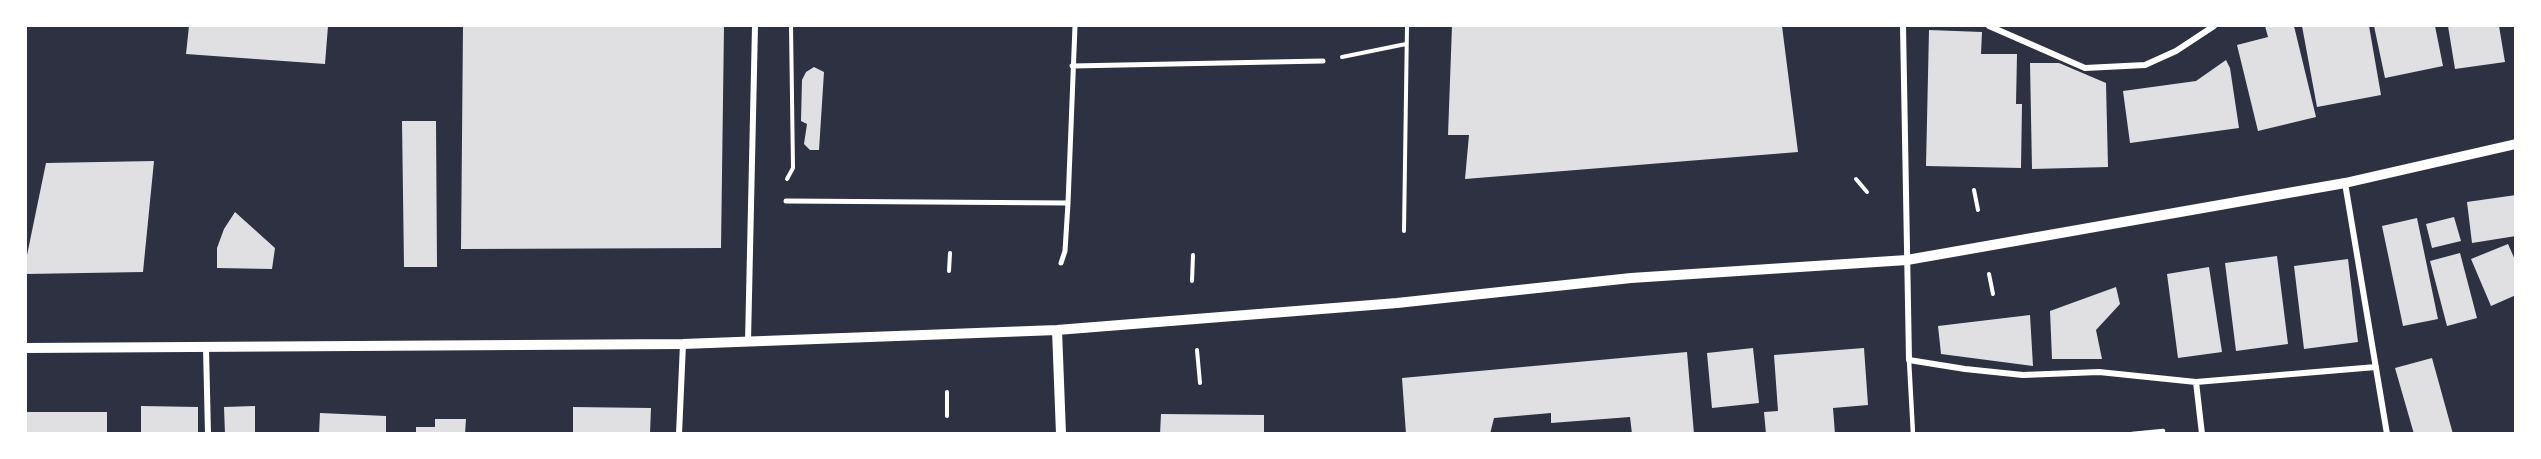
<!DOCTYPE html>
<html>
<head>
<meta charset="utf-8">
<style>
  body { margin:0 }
  #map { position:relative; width:2541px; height:459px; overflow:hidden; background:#2d3142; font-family:Barlow,sans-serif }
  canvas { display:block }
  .frame { position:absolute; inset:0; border:27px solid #fff; pointer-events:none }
</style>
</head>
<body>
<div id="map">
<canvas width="2541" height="459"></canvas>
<div class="frame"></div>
</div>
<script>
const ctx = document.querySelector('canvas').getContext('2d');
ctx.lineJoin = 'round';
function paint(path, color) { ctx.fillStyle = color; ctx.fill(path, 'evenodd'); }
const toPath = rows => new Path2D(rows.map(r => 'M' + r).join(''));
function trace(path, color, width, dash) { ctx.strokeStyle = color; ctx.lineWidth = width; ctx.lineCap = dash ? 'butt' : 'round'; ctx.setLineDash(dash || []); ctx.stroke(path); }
const building = toPath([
  [189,26,328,26,325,64,186,54],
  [463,26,724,26,721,248,461,249],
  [1452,26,1782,26,1798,152,1465,179,1469,135,1448,135],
  [2265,26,2294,26,2316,117,2258,131,2237,45,2268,37],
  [2302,26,2369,26,2381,95,2317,107],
  [2374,26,2435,26,2443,66,2385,78],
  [2448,26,2499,26,2505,62,2455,69],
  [1929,30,1982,32,1981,54,2017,54,2016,104,2022,104,2021,168,1926,166],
  [2226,60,2230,68,2239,128,2130,143,2123,91,2196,81],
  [2030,63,2059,63,2106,83,2108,167,2032,169],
  [814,67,824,72,819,150,810,150,804,144,807,124,801,121,802,80,806,72],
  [402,121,436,121,437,267,404,267],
  [154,161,143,272,26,274,26,260,46,163],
  [2516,195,2516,236,2472,243,2467,202],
  [235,212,275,248,272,269,217,268,217,248,224,229],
  [2454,217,2461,241,2432,248,2426,224],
  [2417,218,2438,319,2403,326,2382,226],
  [2508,244,2516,262,2516,295,2491,306,2471,259],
  [2460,253,2477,318,2447,326,2430,261],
  [2277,256,2288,344,2236,351,2225,263],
  [2348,259,2358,342,2304,349,2294,266],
  [2209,267,2222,352,2178,358,2167,274],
  [2116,287,2120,304,2096,330,2102,359,2052,359,2050,311],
  [2030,315,2033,366,1941,354,1938,326],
  [1753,348,1759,403,1712,408,1707,353],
  [1864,348,1868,405,1833,408,1835,434,1766,434,1764,412,1778,411,1774,355],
  [1687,352,1694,434,1632,434,1630,417,1551,423,1551,413,1494,418,1490,434,1406,434,1402,378],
  [2432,358,2453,434,2414,434,2395,368],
  [141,406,198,407,198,434,141,434],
  [255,406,255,434,225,434,224,407],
  [573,407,651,408,650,434,573,434],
  [26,412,107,412,107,434,26,434],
  [320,413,386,416,386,434,319,434],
  [1161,414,1264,415,1264,434,1160,434],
  [435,419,466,419,465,434,416,434,416,427,435,427]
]);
const path = toPath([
  [1342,57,1406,44],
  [787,179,793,168,791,26],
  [1856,179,1867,192],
  [1974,190,1978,210],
  [1404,231,1407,26],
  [949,271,950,253],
  [1989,274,1993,294],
  [1192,281,1193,255],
  [1197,350,1200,383],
  [947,416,947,392]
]);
const service = toPath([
  [1909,360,1913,434],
  [2132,434,2163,431]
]);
const pedestrian = toPath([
  [1072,66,1323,61],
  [786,201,1068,203],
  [1061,263,1065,251,1068,203,1075,26]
]);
const minor = toPath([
  [1903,26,1909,360,1965,369,2023,375,2099,372,2196,382,2376,367],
  [1989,26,2085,68,2145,65,2176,51,2214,26],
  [2345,183,2387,434],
  [748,341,755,26],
  [206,348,208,434],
  [2196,382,2202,434],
  [679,434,683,344]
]);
const tertiary = toPath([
  [1057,330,1061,434],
  [26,348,683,344,1057,330,1397,303,1631,278,1907,260,2345,183,2516,144]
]);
paint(building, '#e0e0e3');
trace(path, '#fff', 4);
trace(service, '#fff', 4.5);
trace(pedestrian, '#fff', 5);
trace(minor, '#fff', 6);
trace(tertiary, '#fff', 10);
</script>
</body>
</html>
